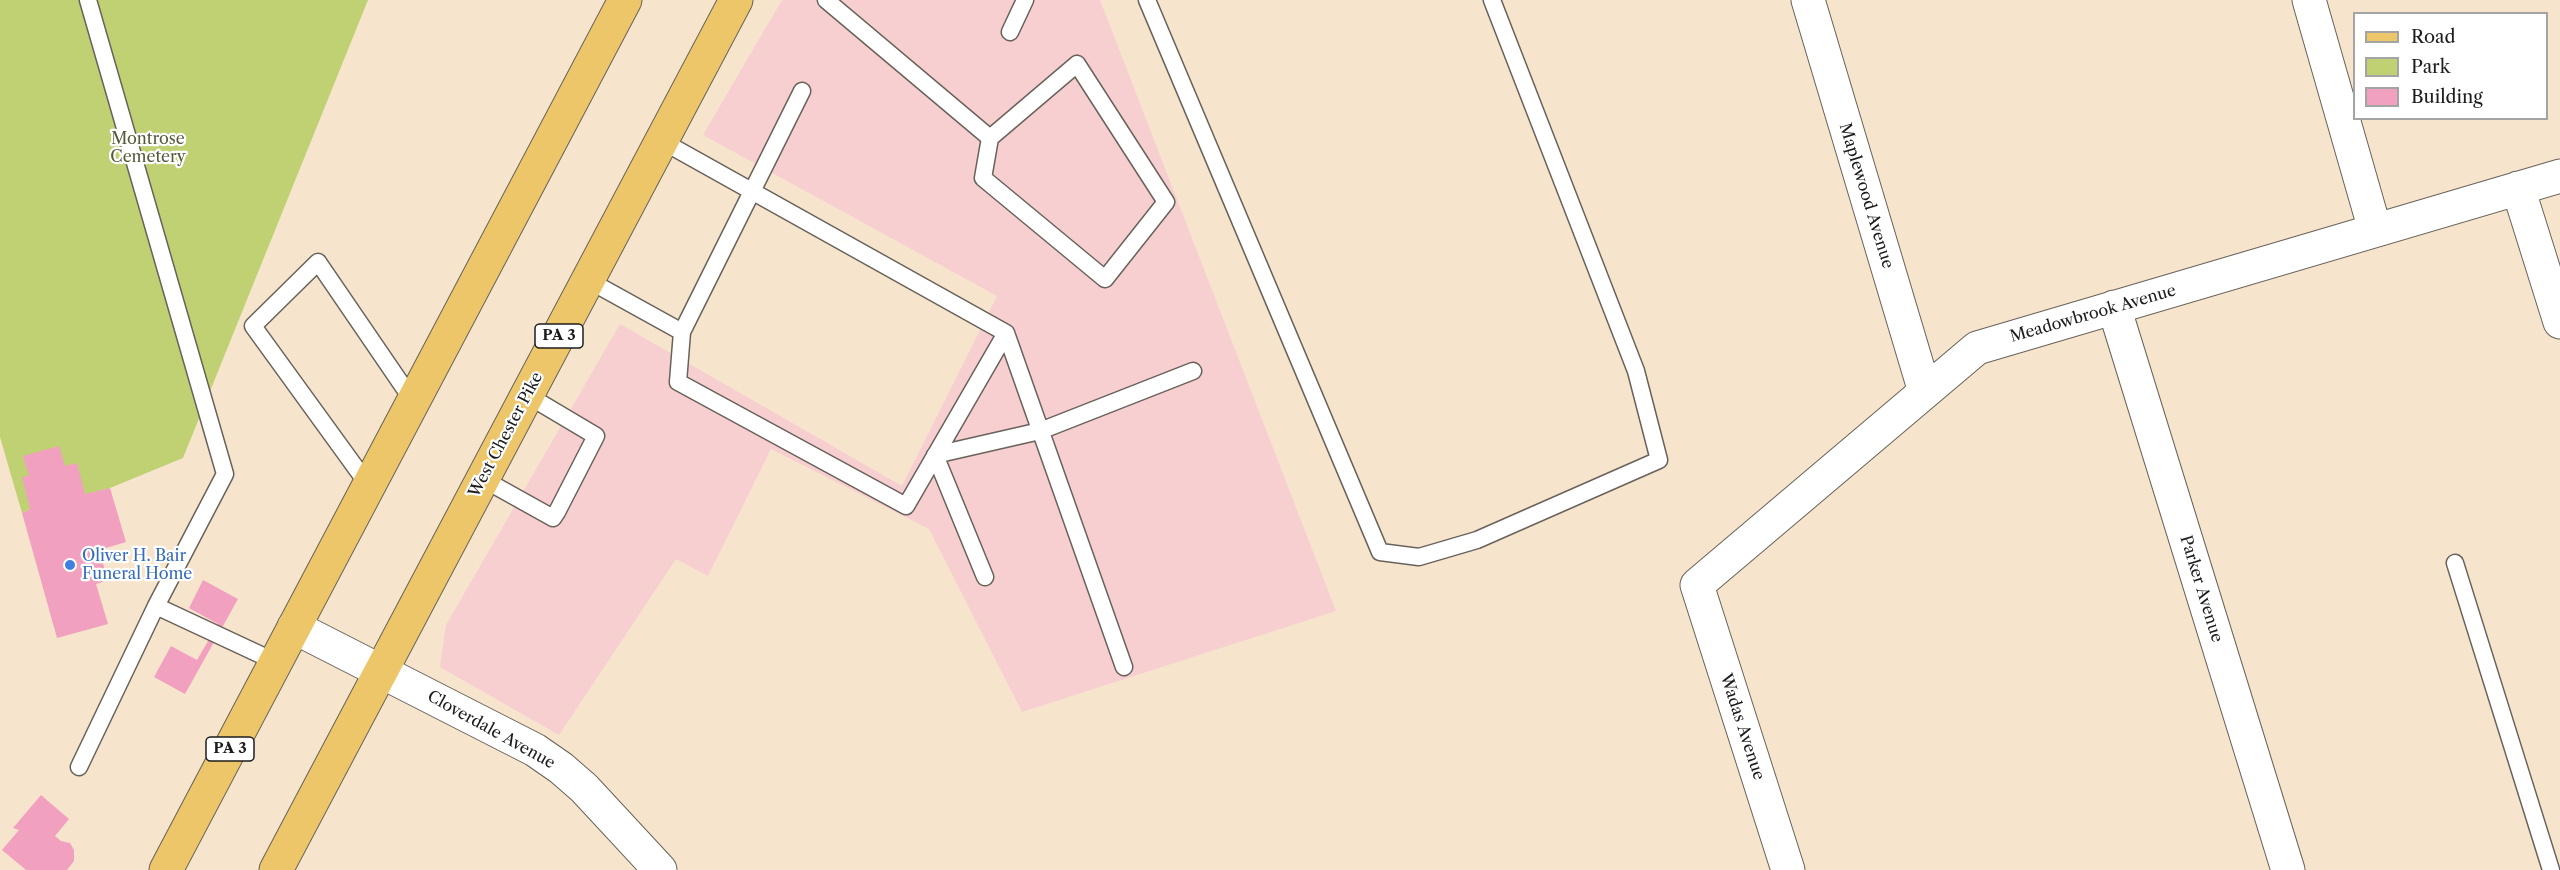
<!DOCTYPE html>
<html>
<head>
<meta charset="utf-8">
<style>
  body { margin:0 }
  #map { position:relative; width:2560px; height:870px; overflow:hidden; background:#f6e4cd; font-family:"Libre Caslon Text",serif }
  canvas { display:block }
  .legend { position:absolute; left:2353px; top:12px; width:195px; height:108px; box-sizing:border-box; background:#fff; border:2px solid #a4a4a4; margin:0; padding:8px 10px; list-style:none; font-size:18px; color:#1c1c1c }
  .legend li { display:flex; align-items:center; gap:12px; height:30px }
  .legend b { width:30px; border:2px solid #a4a4a4 }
</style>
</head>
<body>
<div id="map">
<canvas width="2560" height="870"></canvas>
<ul class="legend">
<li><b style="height:8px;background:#ecc669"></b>Road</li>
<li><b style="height:16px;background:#bfd173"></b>Park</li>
<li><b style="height:16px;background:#f1a1bf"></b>Building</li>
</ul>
</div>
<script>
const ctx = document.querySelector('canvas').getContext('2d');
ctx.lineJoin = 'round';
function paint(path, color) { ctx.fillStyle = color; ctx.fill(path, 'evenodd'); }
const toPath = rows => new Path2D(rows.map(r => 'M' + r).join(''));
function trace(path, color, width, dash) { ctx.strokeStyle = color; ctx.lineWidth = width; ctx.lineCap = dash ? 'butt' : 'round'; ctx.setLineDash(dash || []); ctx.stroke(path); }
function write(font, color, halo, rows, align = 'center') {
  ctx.font = font + ' "Libre Caslon Text",serif'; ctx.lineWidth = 4.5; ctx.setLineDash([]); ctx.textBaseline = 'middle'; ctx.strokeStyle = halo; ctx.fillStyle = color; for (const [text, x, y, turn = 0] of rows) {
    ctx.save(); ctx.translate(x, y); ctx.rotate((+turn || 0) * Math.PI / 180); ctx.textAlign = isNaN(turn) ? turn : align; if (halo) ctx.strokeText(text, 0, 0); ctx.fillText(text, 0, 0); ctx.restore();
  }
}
const built = toPath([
  [782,0,1100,0,1336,611,1022,712,929,529,771,449,708,576,676,559,559,735,440,667,446,625,620,324,902,486,997,296,703,135]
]);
const green = toPath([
  [0,0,368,0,183,458,110,488,30,509,22,513,0,437]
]);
const building = toPath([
  [59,446,65,466,77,463,85,494,110,488,126,542,99,550,108,580,96,584,108,624,57,638,22,513,30,509,22,477,29,476,23,456],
  [203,580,238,599,185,694,154,677,171,646,197,660,218,624,189,608],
  [41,795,69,819,55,836,61,841,70,843,74,850,74,861,67,870,26,870,2,850,19,830,13,828]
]);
const lane = toPath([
  [88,0,225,474,156,606,276,662],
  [826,0,990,138],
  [1147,0,1380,552,1419,557,1477,540,1659,460,1636,371,1492,0],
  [1010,32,1025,0],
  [1077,64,1166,202,1105,279,983,178,990,138,1077,64],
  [588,280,682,332,678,382,906,506,1006,333,662,141],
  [682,332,802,91],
  [1006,333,1124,667],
  [483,479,553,518,557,512,596,436,527,395],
  [369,486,253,326,318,262,413,401],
  [2455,563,2551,870],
  [985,577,935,455,1040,431,1193,371],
  [79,767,156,606]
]);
const street = toPath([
  [1808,0,1925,392],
  [2309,0,2375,230],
  [2518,188,2560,322],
  [2114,307,2288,870],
  [294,627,535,750,561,768,584,788,660,870],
  [1788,870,1697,585,1977,348,2560,176]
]);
const primary = toPath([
  [166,870,625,0],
  [276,870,736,0]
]);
const markers = [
  [70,565,6,"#3f7fe0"]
];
const shields = [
  [559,336,48],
  [230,749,48]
];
const shieldNames = [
  ["PA 3",559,336],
  ["PA 3",230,749]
];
const parkNames = [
  ["Montrose",148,139],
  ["Cemetery",148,157]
];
const streetNames = [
  ["Maplewood Avenue",1866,196,73],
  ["Meadowbrook Avenue",2093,314,-16],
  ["West Chester Pike",506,435,-62],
  ["Parker Avenue",2201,589,73],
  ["Wadas Avenue",1742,727,72],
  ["Cloverdale Avenue",491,730,29]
];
const shopNames = [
  ["Oliver H. Bair",82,556],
  ["Funeral Home",82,574]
];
paint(built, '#f7cfd1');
paint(green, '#bfd173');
paint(building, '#f1a1bf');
trace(lane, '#68625a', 19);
trace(street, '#68625a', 35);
trace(primary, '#68625a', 35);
trace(lane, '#fff', 16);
trace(street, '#fff', 33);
trace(primary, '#ecc669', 33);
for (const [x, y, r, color] of markers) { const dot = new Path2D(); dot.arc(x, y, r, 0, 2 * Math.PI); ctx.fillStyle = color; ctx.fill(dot); trace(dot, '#fff', 2); }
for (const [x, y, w] of shields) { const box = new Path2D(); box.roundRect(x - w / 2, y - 12, w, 24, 4.5); ctx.fillStyle = '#fff'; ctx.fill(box); trace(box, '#1c1c1c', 1.5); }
write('bold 15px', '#1c1c1c', null, shieldNames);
write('16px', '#555b3a', '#fff', parkNames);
write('16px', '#1c1c1c', '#fff', streetNames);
write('16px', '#366cbe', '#fff', shopNames, 'left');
</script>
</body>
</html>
